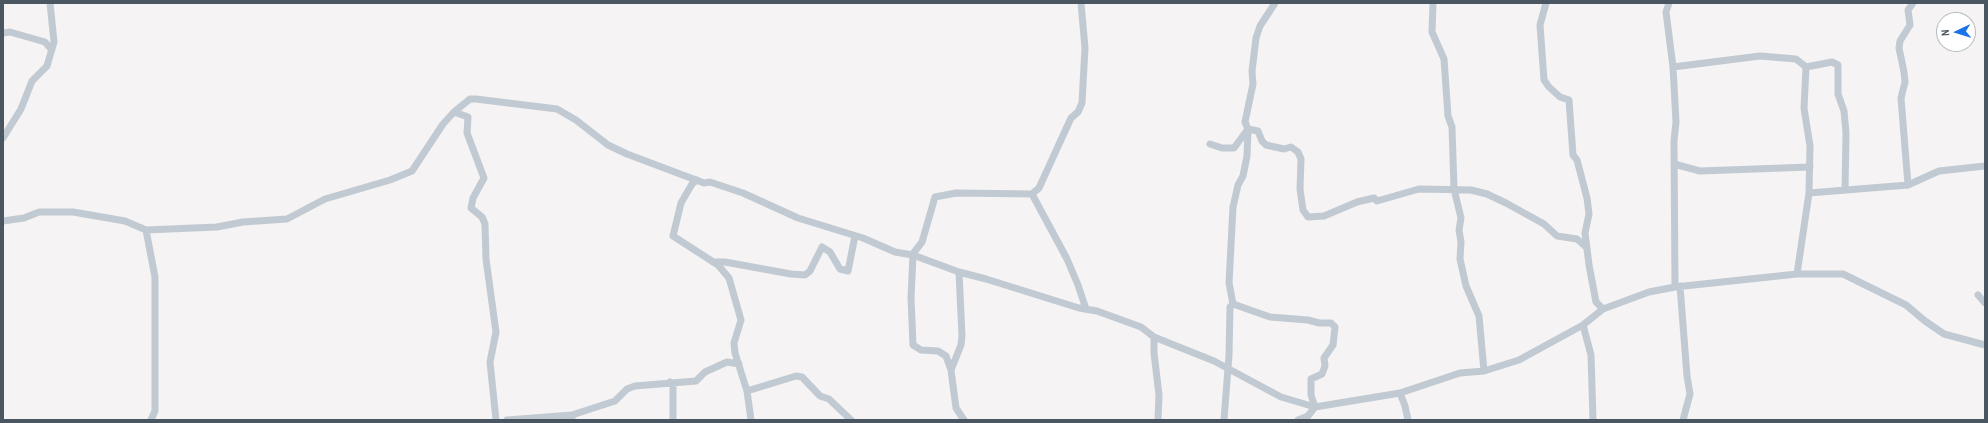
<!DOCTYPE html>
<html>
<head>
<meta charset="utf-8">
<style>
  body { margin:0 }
  #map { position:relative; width:1988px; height:423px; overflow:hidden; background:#f5f3f3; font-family:"Archivo Narrow",sans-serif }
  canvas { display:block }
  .frame { position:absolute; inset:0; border:4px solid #4a5661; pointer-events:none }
  .north { position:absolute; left:1936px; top:12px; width:40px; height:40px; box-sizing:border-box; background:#fff; border:1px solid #b7bbc0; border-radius:50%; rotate:266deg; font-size:11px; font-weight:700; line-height:16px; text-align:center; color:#4a5661 }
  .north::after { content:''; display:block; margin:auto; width:14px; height:18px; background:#1a73e8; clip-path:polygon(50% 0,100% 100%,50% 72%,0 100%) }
</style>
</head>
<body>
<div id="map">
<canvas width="1988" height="423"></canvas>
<div class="frame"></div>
<div class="north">N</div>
</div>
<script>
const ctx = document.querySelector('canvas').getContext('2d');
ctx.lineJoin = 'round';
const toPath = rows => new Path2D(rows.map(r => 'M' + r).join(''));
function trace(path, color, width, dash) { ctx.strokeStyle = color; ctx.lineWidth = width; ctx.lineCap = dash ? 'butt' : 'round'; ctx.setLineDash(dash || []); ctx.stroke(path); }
const minor = toPath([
  [1433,3,1432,32,1444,59,1448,116,1452,127,1454,189,1461,218,1459,230,1461,242,1460,259,1466,286,1479,316,1484,371],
  [1546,3,1540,25,1544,80,1549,87,1560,97,1569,100,1573,155,1577,160,1587,198,1589,214,1585,233,1589,265,1596,302,1603,309],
  [1669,3,1666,12,1673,67,1676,122,1674,141,1675,287],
  [3,33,10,32,45,42,51,49],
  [1806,67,1832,62,1838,65,1838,94,1844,111,1846,133,1845,190],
  [454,112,468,117,467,133,484,178,473,198,471,208,482,217,485,224,486,259,496,332,490,362,496,420],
  [3,138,21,109,32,81,47,66,54,42,50,3],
  [1210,144,1222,148,1234,148,1248,129,1258,131,1262,141,1266,145,1284,149,1291,147,1298,152,1301,159,1300,189,1303,210,1308,217,1324,216,1357,202,1374,198,1377,201,1419,189,1471,190,1487,194,1506,203,1544,224,1557,236,1577,239,1586,247],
  [1674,164,1700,171,1810,167],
  [697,180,692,184,681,203,673,236,718,265,729,278,741,320,734,343,735,353,747,391],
  [1908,185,1939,171,1985,166],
  [1809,193,1908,185,1901,98,1905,82,1904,72,1899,48,1900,41,1910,25,1908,10,1913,3],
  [1032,194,1039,188,1071,118,1078,112,1082,103,1085,48,1081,3],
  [3,221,24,218,39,212,73,212,125,221,146,230],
  [912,255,922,242,935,197,956,193,1032,194,1067,259,1078,285,1086,309],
  [913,255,911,298,913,345,921,350,938,351,946,356,951,370],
  [713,262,725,262,791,274,805,275,810,271,822,247,830,252,840,269,848,271,855,236],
  [959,272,962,336,961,345,951,370,956,408,964,420],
  [1797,274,1843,274,1906,305,1925,321,1944,334,1985,345],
  [1680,286,1687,376,1690,394,1683,420],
  [1978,295,1985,303],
  [1233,304,1229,283,1233,207,1238,185,1243,176,1247,156,1248,129,1245,122,1253,84,1252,71,1256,38,1260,26,1275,3],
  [1583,325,1591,355,1593,420],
  [1154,337,1154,353,1159,395,1158,420],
  [670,382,673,385,673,420],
  [1400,393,1405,406,1408,420],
  [572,415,615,401,627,389,635,386,696,381,705,372,727,362,739,364],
  [151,420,155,411,155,277,146,230,217,227,243,222,287,219,325,199,390,180,412,171,443,124,454,112,470,99,476,99,557,109,576,120,608,145,627,154,704,183,710,182,743,193,798,218,863,238,895,252,913,255,959,272,986,279,1079,308,1097,311,1141,327,1154,337,1214,361,1281,397,1315,407,1400,393,1460,373,1484,371,1519,360,1583,325,1603,309,1649,292,1675,287,1797,274,1809,193,1810,146,1804,108,1806,67,1796,59,1760,56,1673,67],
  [507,420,572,415,572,420],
  [751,420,747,391,796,376,802,377,820,396,829,399,851,420],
  [1224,420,1229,355,1230,307,1233,304,1270,317,1308,320,1319,323,1331,323,1335,327,1333,345,1324,358,1325,366,1322,374,1311,379,1311,395,1315,407,1308,416,1298,420]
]);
trace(minor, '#c1cad2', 7);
</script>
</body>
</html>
